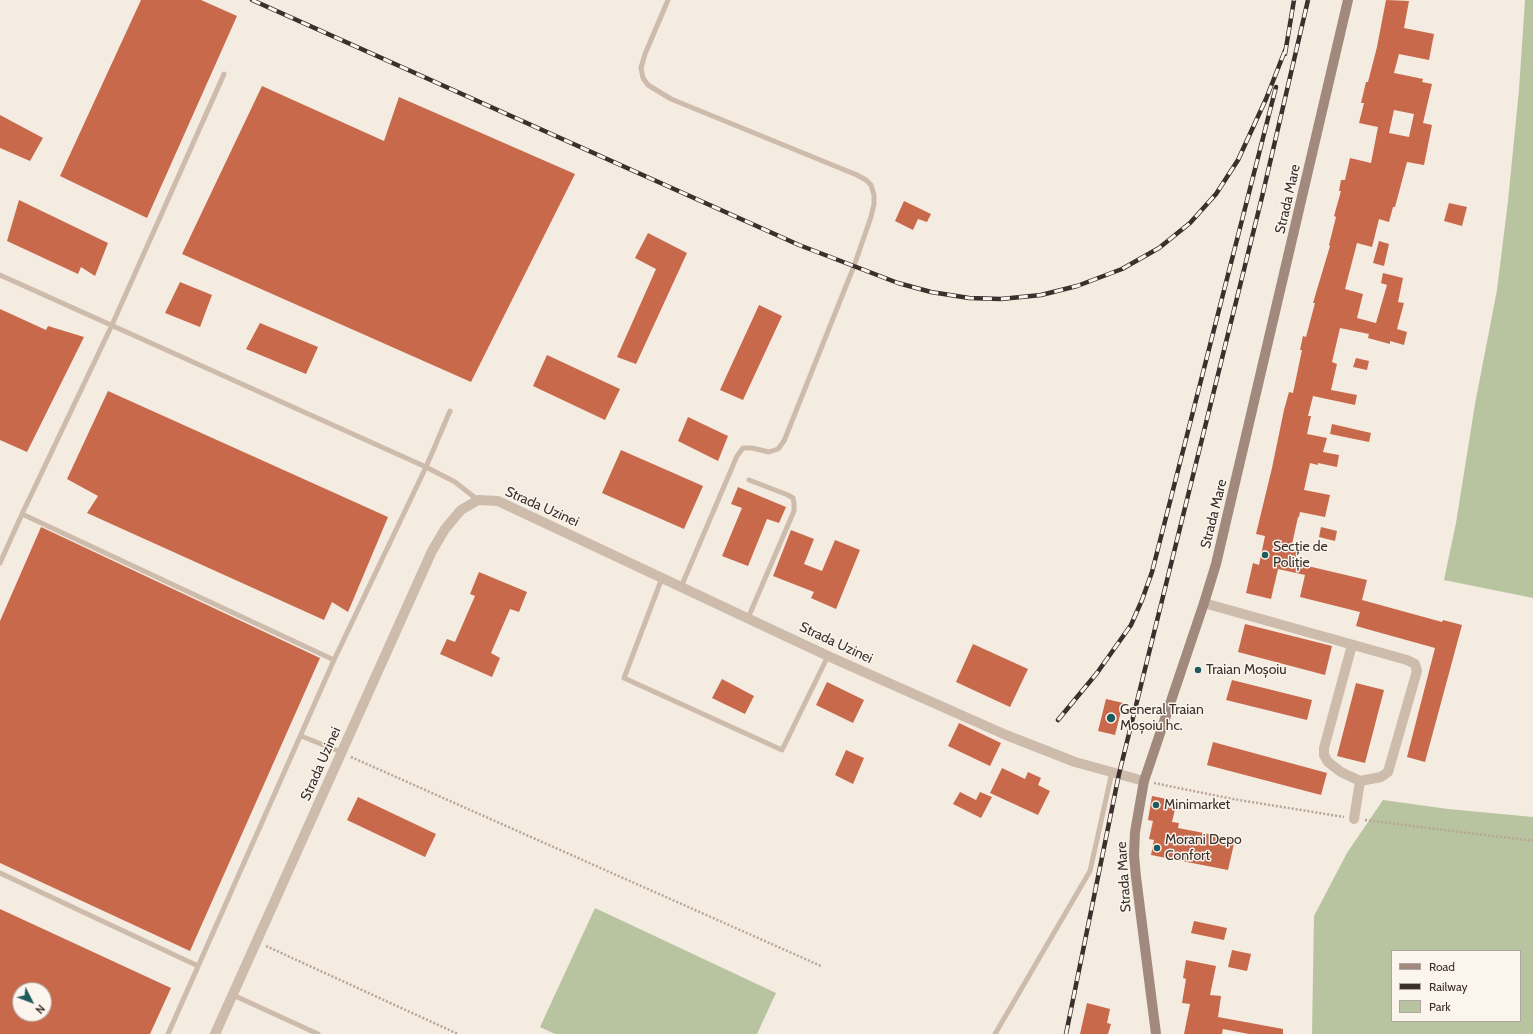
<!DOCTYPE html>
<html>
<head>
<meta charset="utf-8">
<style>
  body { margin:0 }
  #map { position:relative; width:1533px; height:1034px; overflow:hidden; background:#f4ebe1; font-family:Cabin,sans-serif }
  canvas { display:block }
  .legend { position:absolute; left:1391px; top:950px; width:130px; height:72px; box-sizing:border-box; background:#fbf5ee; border:1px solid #aea6a0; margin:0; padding:5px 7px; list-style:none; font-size:12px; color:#3b302b }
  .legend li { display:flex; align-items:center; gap:8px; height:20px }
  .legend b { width:20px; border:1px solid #aea6a0 }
  .north { position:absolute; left:12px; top:982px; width:40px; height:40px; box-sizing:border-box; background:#fbf5ee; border:1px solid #aea6a0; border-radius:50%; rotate:132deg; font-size:11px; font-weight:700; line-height:16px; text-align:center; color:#3b302b }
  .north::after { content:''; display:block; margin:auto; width:14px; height:18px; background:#1f5a5e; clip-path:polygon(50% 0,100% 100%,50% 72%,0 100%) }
</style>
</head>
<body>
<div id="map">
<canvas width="1533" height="1034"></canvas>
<ul class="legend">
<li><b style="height:5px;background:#a18a7d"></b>Road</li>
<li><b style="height:5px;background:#3b302b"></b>Railway</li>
<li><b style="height:11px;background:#b8c4a0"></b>Park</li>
</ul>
<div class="north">N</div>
</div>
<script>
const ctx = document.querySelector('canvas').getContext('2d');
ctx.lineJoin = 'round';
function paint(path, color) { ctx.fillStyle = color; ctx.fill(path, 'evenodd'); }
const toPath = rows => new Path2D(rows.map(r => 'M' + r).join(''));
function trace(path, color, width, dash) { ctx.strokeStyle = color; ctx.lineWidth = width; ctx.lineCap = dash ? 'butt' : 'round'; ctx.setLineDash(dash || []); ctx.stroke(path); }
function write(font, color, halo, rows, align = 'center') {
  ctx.font = font + ' Cabin,sans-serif'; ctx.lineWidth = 3; ctx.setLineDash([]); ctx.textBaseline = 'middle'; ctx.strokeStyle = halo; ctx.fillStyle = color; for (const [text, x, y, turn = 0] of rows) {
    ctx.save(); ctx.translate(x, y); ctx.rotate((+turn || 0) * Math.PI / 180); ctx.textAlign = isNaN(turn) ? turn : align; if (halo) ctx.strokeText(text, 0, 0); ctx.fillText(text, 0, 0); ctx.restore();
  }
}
const green = toPath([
  [1525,0,1533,0,1533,598,1444,580,1456,523,1475,404,1497,290,1508,201,1519,90],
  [1383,800,1448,809,1533,817,1533,1034,1312,1034,1314,916,1347,853],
  [1392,951,1520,951,1520,1021,1392,1021],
  [595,908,776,993,757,1034,555,1034,540,1027]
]);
const building = toPath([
  [141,0,201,0,237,16,147,218,60,176],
  [1386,0,1409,1,1404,28,1434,34,1429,60,1399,54,1394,73,1423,79,1422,82,1432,84,1423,123,1432,125,1424,165,1407,162,1395,207,1393,207,1389,222,1379,219,1372,247,1357,243,1345,289,1363,294,1357,318,1376,323,1387,285,1381,283,1383,273,1403,278,1398,302,1404,303,1397,329,1407,332,1404,345,1390,341,1390,344,1368,338,1369,334,1340,328,1332,362,1337,364,1331,390,1357,395,1355,405,1313,396,1308,416,1311,416,1307,434,1327,438,1323,452,1339,455,1337,467,1318,463,1318,465,1310,463,1304,490,1330,495,1325,517,1300,512,1299,517,1298,517,1291,549,1297,550,1295,563,1367,580,1362,600,1442,622,1443,620,1462,625,1425,762,1407,757,1435,648,1356,626,1360,612,1300,597,1305,575,1278,569,1271,599,1246,593,1253,563,1259,565,1265,536,1256,534,1272,468,1284,410,1289,392,1293,393,1302,350,1300,350,1303,336,1306,337,1315,303,1313,303,1330,246,1329,245,1336,217,1334,216,1341,191,1339,191,1341,180,1345,180,1350,158,1371,163,1378,127,1359,123,1364,103,1361,103,1366,82,1368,82,1377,47],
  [1394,110,1414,114,1409,137,1389,133],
  [262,86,384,141,399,97,575,174,471,382,182,254],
  [0,115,43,138,30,161,0,148],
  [19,200,108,243,95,276,81,267,78,274,7,241],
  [904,201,931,214,927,222,918,219,913,230,895,221],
  [1449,203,1467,207,1462,226,1444,221],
  [648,233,687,253,636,364,617,357,656,269,635,258],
  [1379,241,1389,244,1384,266,1373,263],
  [180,282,212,295,200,327,165,313],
  [759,305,782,316,743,400,720,390],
  [0,309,46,330,48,326,84,337,27,452,0,440],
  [260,323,318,347,306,374,246,349],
  [547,355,620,389,605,420,533,386],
  [1356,358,1369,361,1367,370,1353,367],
  [108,391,388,517,348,612,332,602,324,620,87,513,98,496,67,479],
  [688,417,728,436,718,461,678,441],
  [1332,424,1371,433,1369,442,1330,434],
  [621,450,703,486,684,529,602,493],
  [738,487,786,507,779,523,767,519,748,566,722,556,742,508,731,504],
  [41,527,320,658,190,951,0,863,0,621],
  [1321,527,1337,531,1335,541,1319,537],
  [791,530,814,539,804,564,822,571,835,540,860,550,836,609,811,598,814,592,773,576],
  [479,572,527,592,519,612,510,609,491,653,500,658,492,677,440,654,447,639,455,642,475,596,470,594],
  [1245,624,1332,646,1325,675,1238,652],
  [973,644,1028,669,1010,707,956,682],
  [722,679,754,696,745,714,712,698],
  [1232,680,1312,700,1307,720,1226,700],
  [827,682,864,700,853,723,816,705],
  [1356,683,1384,690,1365,763,1337,756],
  [1106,699,1123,703,1115,735,1098,731],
  [959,723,1001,743,990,766,948,746],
  [1213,742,1327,773,1321,795,1207,765],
  [846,750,864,758,853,784,835,775],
  [1002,768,1025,779,1028,772,1041,778,1038,785,1050,791,1038,815,990,793],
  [960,792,976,800,980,792,992,797,981,818,953,804],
  [1152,796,1177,801,1172,822,1179,823,1178,828,1235,839,1228,870,1151,855,1154,840,1149,839,1153,821,1148,820],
  [358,797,436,834,425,857,347,820],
  [0,909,171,988,150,1034,0,1034],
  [20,990,44,990,44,1014,20,1014],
  [1194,921,1227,928,1224,940,1191,933],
  [1232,950,1251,954,1247,971,1228,967],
  [1186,960,1216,966,1210,995,1221,996,1218,1017,1283,1029,1283,1034,1249,1034,1223,1029,1222,1034,1184,1034,1190,1004,1182,1003,1186,979,1183,978],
  [1087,1003,1110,1009,1107,1023,1111,1024,1108,1034,1080,1034]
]);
const path = toPath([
  [351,757,821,966],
  [1154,783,1233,799,1344,817],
  [1365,820,1533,841],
  [266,946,458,1034]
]);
const lane = toPath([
  [668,0,645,54,641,68,643,78,648,85,671,99,857,175,866,180,871,185,874,195,874,204,871,217,854,266,784,441,778,449,769,452,752,448,743,448,737,456,681,587],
  [0,275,426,467,455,482,478,500],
  [22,514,334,660],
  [0,563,22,514,112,325,224,74],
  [662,578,624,678,782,750,828,656],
  [748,618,794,511,794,503,793,498,788,495,749,480],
  [301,736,341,752],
  [0,873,198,966],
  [233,995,318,1034],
  [168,1034,334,660,426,467,450,411],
  [995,1034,1090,871,1112,772]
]);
const street = toPath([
  [1204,603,1407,660,1415,664,1417,671,1388,772,1381,777,1360,781,1341,772,1328,762,1324,755,1324,748,1352,645],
  [1354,819,1360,781],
  [215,1034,432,551,445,529,461,510,478,500,498,501,828,656,1006,735,1075,762,1144,781]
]);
const secondary = toPath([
  [1156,1034,1136,877,1134,855,1135,832,1144,781,1204,603,1216,564,1348,0]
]);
const rail = toPath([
  [252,0,799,245,898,283,931,292,969,298,1001,299,1041,295,1077,286,1122,269,1159,248,1190,223,1216,194,1238,160,1266,99,1286,48],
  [1285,54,1294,0],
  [1058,720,1097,673,1131,625,1142,600,1152,572,1276,87],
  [1066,1034,1119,774,1262,197,1308,0]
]);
const markers = [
  [1265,555,4,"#1f5a5e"],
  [1198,670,4,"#1f5a5e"],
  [1111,718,5,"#1f5a5e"],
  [1156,805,4,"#1f5a5e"],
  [1157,848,4,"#1f5a5e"]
];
const streetNames = [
  ["Strada Mare",1288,199,-77],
  ["Strada Uzinei",542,507,24],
  ["Strada Mare",1214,514,-76],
  ["Strada Uzinei",836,643,25],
  ["Strada Uzinei",321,764,-66],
  ["Strada Mare",1124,877,-94]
];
const poiNames = [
  ["Secție de",1273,547],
  ["Poliție",1273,563],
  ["Traian Moșoiu",1206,670],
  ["General Traian",1120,710],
  ["Moșoiu hc.",1120,726],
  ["Minimarket",1164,805],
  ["Morani Depo",1165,840],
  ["Confort",1165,856]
];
paint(green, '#b8c4a0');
paint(building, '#c8694b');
trace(path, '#b9a596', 2.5, [2, 2]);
trace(lane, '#cdbbac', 5);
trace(street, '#cdbbac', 10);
trace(secondary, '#a18a7d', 10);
trace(rail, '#3b302b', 4.5);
trace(rail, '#fbf5ee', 3, [9]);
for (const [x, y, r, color] of markers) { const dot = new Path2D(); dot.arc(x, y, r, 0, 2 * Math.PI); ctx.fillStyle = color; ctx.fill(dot); trace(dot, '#fbf5ee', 1.5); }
write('14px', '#3b302b', '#fbf5ee', streetNames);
write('14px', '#3b302b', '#fbf5ee', poiNames, 'left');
</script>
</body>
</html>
